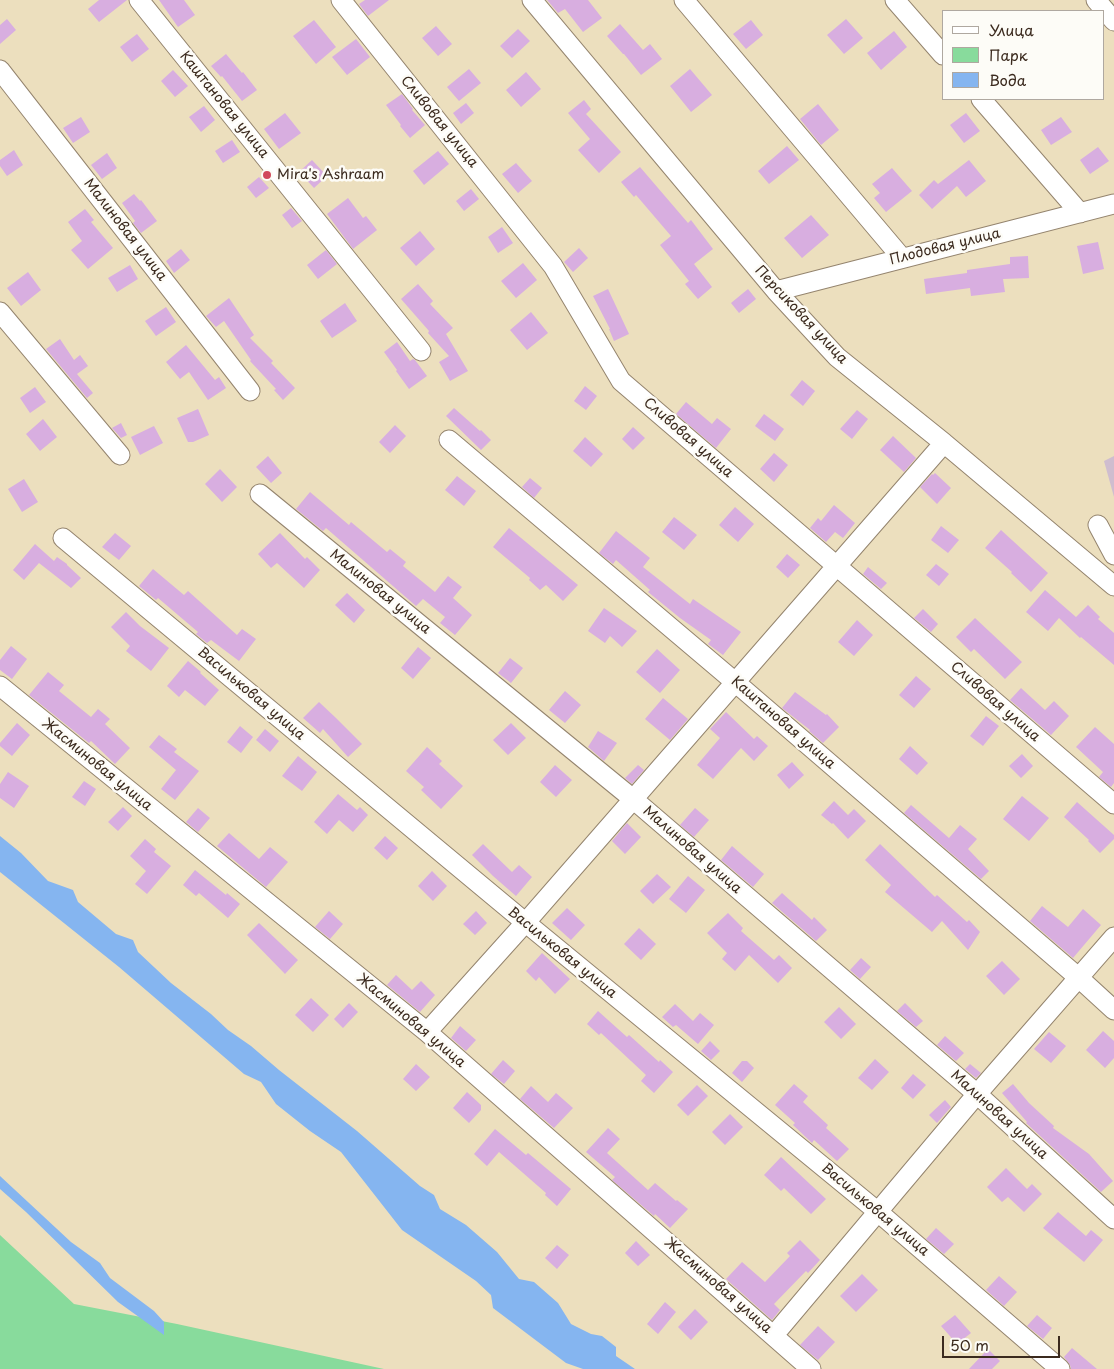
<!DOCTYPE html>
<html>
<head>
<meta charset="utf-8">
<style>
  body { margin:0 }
  #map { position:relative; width:1114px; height:1369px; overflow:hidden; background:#ecdfbe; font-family:"Playpen Sans",sans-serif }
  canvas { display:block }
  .legend { position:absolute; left:942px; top:10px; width:162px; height:90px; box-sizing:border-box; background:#fdfcf7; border:1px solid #afa8a0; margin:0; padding:6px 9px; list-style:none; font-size:15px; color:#3b2a1e }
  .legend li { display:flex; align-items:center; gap:10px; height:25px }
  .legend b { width:25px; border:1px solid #afa8a0 }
  .scale { position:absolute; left:942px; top:1336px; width:118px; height:22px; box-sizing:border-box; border:2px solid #3b2a1e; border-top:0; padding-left:6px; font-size:15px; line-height:18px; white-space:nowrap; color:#3b2a1e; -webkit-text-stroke:4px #fdfcf7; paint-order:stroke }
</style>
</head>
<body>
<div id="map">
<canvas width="1114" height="1369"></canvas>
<ul class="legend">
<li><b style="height:6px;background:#fff"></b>Улица</li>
<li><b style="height:14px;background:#88db9c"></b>Парк</li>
<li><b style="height:14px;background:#85b5f0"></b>Вода</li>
</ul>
<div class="scale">50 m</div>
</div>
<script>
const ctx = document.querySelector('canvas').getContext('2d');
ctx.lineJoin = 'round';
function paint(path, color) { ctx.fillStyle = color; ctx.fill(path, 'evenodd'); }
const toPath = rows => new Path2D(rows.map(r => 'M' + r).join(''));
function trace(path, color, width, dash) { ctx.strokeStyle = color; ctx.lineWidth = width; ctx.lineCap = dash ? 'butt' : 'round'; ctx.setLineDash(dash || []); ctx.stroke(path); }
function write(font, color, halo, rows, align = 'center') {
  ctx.font = font + ' "Playpen Sans",sans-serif'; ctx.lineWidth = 5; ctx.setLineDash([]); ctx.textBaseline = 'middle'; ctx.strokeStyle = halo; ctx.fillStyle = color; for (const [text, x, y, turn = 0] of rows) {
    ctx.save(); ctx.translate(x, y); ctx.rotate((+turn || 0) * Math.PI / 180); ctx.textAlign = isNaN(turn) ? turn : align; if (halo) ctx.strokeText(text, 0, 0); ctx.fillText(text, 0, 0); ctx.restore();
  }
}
const industrial = toPath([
  [1114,456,1114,497,1104,461]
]);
const green = toPath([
  [0,1235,74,1304,177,1324,384,1369,0,1369]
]);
const water = toPath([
  [0,836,21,853,48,881,73,890,78,902,116,934,133,940,138,952,171,983,211,1014,228,1030,251,1046,279,1070,357,1131,420,1186,434,1195,440,1209,466,1225,497,1252,519,1279,534,1282,558,1303,571,1324,591,1334,602,1336,616,1347,616,1356,635,1369,583,1369,566,1363,493,1308,491,1295,476,1281,402,1230,341,1152,310,1131,276,1104,261,1082,244,1074,119,967,0,872],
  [0,1176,71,1242,100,1263,110,1278,154,1311,164,1322,164,1335,118,1302,26,1212,0,1189]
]);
const building = toPath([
  [99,0,127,0,99,22,88,9],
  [159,0,184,0,195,15,178,27],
  [365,0,389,0,368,16,359,4],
  [547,0,588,0,602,18,583,32,565,9,558,13],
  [7,19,16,30,0,44,0,25],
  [846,19,863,38,844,54,827,35],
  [314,20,336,47,316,64,293,36],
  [751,20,763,35,746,49,733,34],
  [620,24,643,50,650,44,662,59,641,75,624,54,623,54,607,36],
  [436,26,452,44,438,56,422,38],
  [518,29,530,41,512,58,500,46],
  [894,31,907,47,881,70,867,53],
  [137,34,149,49,132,62,120,47],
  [356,39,370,57,347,75,332,57],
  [226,54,242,73,243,72,257,90,242,101,222,76,221,77,211,66],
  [469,69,481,83,459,101,447,87],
  [690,69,712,95,691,112,670,86],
  [173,70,188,86,175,97,161,81],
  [526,72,541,89,521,107,506,90],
  [402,94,413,109,412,110,425,125,410,138,400,126,401,125,386,105],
  [584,100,591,109,586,114,621,152,599,173,578,150,590,139,568,113],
  [466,103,474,113,461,124,453,113],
  [818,104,839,130,821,145,800,119],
  [204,106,215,120,201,132,189,117],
  [285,113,301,133,279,149,264,129],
  [966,113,980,131,964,143,950,125],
  [81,117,90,132,73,143,63,128],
  [1061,117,1072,132,1051,145,1041,130],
  [232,140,240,152,223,163,215,151],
  [787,146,799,160,769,184,758,171],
  [1098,147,1109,161,1090,174,1080,160],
  [14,150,23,165,7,176,0,166,0,160],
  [438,151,449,164,424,185,413,171],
  [107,153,117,168,102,179,91,165],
  [312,160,327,176,314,188,299,172],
  [969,160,986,181,966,197,957,186,932,209,919,195,934,180,938,184],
  [516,163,532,181,518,193,502,174],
  [640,167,688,223,691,220,713,249,694,264,712,287,698,299,685,284,689,281,660,245,671,236,636,195,634,197,621,182],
  [892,168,912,191,886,212,874,198,880,193,872,184],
  [259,177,269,188,256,198,247,187],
  [471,189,479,199,464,211,456,201],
  [134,194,140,201,141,200,157,221,141,233,133,223,135,221,122,203],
  [348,198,363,218,366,216,377,230,353,249,327,214],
  [291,208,302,221,292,228,282,215],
  [85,209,94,220,91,222,113,248,88,269,71,250,82,241,68,222],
  [811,215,829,235,802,258,784,238],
  [502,227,513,243,498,253,488,237],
  [420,231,435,249,416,266,400,248],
  [1098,242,1104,269,1083,274,1077,246],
  [579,248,588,258,573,272,564,262],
  [181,249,190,260,174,273,166,261],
  [326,250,337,264,318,279,307,265],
  [1028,256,1029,278,1003,279,1005,292,971,296,970,288,926,294,924,279,967,273,967,270,1010,264,1010,257],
  [523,263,537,280,516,298,501,281],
  [130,265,138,279,117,292,108,278],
  [28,272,41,290,21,306,7,288],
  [418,284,433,301,430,304,453,328,446,334,468,371,450,381,439,362,449,356,428,333,429,331,401,299],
  [608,289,629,334,614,341,609,329,610,329,593,296],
  [748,289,756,299,739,313,731,303],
  [229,298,254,335,250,338,273,361,271,363,295,388,283,400,274,390,276,389,250,361,251,360,224,321,216,327,206,316],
  [345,303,357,321,332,338,320,321],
  [166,307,176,322,156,336,145,321],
  [531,312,548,333,527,350,510,330],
  [60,339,74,360,80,355,88,366,77,374,93,393,87,398,46,349],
  [397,342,410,361,413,359,415,360,427,376,409,389,396,371,397,370,384,352],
  [186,345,215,380,219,377,226,388,208,400,189,372,180,379,166,362],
  [802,380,815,391,803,406,790,395],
  [585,386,597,396,586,410,574,401],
  [35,387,46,402,30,413,20,398],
  [686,402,712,424,717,418,731,429,716,448,676,414],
  [454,408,480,431,481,430,491,440,481,450,446,416],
  [198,409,209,435,193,442,188,442,177,418],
  [857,410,868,419,852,439,840,429],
  [764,414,784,429,775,441,755,426],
  [43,419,57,437,40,451,26,434],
  [121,423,127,435,121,438,112,428],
  [395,425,406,436,390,453,379,442],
  [154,426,163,443,140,455,131,437],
  [633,427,645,438,633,450,622,439],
  [893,436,916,458,904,472,880,450],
  [585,437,603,454,591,467,573,451],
  [774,453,788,465,774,482,760,469],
  [268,456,282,473,271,483,256,467],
  [220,469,237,487,222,502,205,484],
  [935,473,951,488,937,504,920,487,932,474,933,475],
  [457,476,476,491,464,506,445,490],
  [530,478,542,488,534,498,522,487],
  [24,479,38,502,22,512,8,489],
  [310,492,349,525,351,522,387,552,390,549,406,562,403,566,435,592,448,576,462,587,453,598,472,615,455,635,440,623,445,617,423,599,416,606,326,528,323,531,296,509],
  [834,505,855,523,843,538,835,532,826,542,810,528,818,518,821,521],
  [735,507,754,524,738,542,719,525],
  [674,517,697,535,684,550,662,532],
  [941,526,959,540,948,553,931,540],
  [509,528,578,585,563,601,546,585,540,590,529,580,530,578,493,547],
  [1001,530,1048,573,1031,592,1011,573,1012,572,985,548],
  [616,531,650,558,643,567,690,604,693,599,741,632,723,655,708,644,711,640,680,618,648,592,650,590,616,560,613,564,599,553],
  [115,533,131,546,119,560,102,547],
  [280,533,305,559,307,557,320,570,304,588,277,563,271,568,258,554],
  [35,544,54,561,57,557,67,564,67,565,81,578,71,588,39,563,24,580,13,570],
  [787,554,800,565,788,578,776,567],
  [936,564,949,574,939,586,926,575],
  [868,567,887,583,881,589,863,574],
  [153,569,184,595,188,591,237,635,242,629,256,639,239,661,211,640,207,643,196,634,198,632,158,598,156,600,139,586],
  [1045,590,1076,617,1088,605,1100,617,1098,619,1114,633,1114,665,1081,637,1080,638,1059,618,1048,631,1026,612],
  [347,593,365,610,354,623,335,605],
  [604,608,637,631,622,647,610,636,605,643,588,631],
  [923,609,938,624,931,632,914,618],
  [126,612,140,626,169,648,151,671,126,651,130,646,111,627],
  [975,618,1022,662,1005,679,974,649,971,652,956,637],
  [857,620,873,635,854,656,838,642],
  [11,646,27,659,12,679,0,670,0,660],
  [418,647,431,658,413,679,401,668],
  [657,649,680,670,660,693,636,672],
  [510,658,523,668,511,683,498,673],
  [188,661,201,672,200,673,219,690,205,706,185,690,179,697,167,686],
  [48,672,64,685,59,691,91,717,98,709,110,719,105,724,130,748,115,764,91,741,89,743,29,695],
  [916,676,931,689,914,708,899,695],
  [1021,688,1045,710,1054,701,1069,716,1051,735,1010,700],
  [565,691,581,705,565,723,549,710],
  [795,692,826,715,827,714,839,727,823,743,809,731,810,730,782,708],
  [663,698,688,719,670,740,645,719],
  [319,702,336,718,362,744,348,757,323,729,320,733,303,718],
  [726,712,754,739,757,736,768,746,754,761,741,748,713,779,697,765,720,738,710,729],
  [986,716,999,726,983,746,970,736],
  [17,723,30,735,12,756,0,746,0,743],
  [511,723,526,738,508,755,493,740],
  [240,726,253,737,241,753,227,742],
  [1095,727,1114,744,1114,783,1111,787,1099,777,1103,772,1076,747],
  [265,729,279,741,270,752,256,740],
  [598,731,617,743,604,761,588,747],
  [159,735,177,749,174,752,199,771,175,800,161,789,176,770,149,747],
  [910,746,928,763,917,775,899,759],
  [427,747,442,761,439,764,463,786,441,809,421,790,424,787,406,771],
  [1022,754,1033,766,1021,778,1009,766],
  [298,756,317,772,302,791,282,776],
  [792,762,804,775,789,789,777,775],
  [555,765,572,780,556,797,540,782],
  [638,765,644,770,632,784,625,778],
  [8,772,29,786,14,808,0,798,0,784],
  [84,781,96,789,85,806,72,797],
  [338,794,357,810,360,807,368,815,353,832,339,820,327,834,314,822],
  [1022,796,1049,818,1029,841,1003,819],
  [834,801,848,815,854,809,866,821,848,839,833,823,832,824,821,815],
  [1077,802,1114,835,1114,839,1100,853,1088,841,1089,840,1064,817],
  [911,805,949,838,960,825,977,839,968,849,989,871,981,879,904,813],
  [123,807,132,816,118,831,108,822],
  [198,808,210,818,198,832,186,822],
  [695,808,709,820,694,837,680,825],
  [627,823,641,837,625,854,612,841],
  [229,833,259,859,270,847,288,862,266,887,217,846],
  [385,836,398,848,387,860,374,848],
  [145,839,156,849,154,852,171,866,147,894,135,884,146,871,130,856],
  [483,844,512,872,519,865,532,877,516,896,493,876,472,855],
  [880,844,935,897,937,895,967,922,969,920,980,932,968,950,942,921,932,932,885,892,891,885,865,860],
  [732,846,764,874,753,887,721,860],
  [195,870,226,895,227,893,240,904,228,918,199,893,196,896,183,885],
  [432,871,447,886,433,901,418,886],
  [657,874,671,887,653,904,640,891],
  [688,876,705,890,686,913,669,899],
  [782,893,812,920,814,917,827,930,816,941,772,903],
  [1042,906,1068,927,1083,909,1101,925,1073,958,1030,921],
  [567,908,585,925,571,940,552,923],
  [329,911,343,924,330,939,315,927],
  [476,911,487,923,475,935,463,924],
  [728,913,743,928,741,931,774,960,779,955,792,968,778,983,749,955,735,971,722,959,727,953,707,933],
  [259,923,298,960,285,974,247,935],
  [639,928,656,944,641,960,624,944],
  [542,953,570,979,555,994,539,977,536,981,526,971],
  [861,958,871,967,860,979,850,970],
  [1002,961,1020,979,1004,995,986,976],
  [396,975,412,990,421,981,435,995,420,1012,387,985],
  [311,998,329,1015,313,1032,295,1015],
  [349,1003,358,1012,343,1028,334,1019],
  [905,1003,923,1021,916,1027,897,1011],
  [675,1004,693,1021,700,1013,714,1025,698,1044,676,1025,673,1027,662,1017],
  [839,1007,856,1024,841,1039,824,1022],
  [598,1011,627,1037,629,1035,659,1062,660,1060,673,1072,654,1093,641,1081,646,1075,601,1033,599,1035,587,1024],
  [460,1026,476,1040,466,1051,451,1038],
  [1103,1031,1114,1041,1114,1058,1105,1068,1086,1050],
  [1049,1032,1066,1046,1051,1063,1034,1049],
  [945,1036,964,1053,956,1061,937,1045],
  [710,1041,720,1051,711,1060,701,1051],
  [875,1059,889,1072,872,1090,858,1078],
  [503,1060,515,1071,504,1084,491,1074],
  [742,1061,747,1061,754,1068,742,1082,732,1073],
  [416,1064,430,1077,416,1091,403,1079],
  [970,1064,981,1073,976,1078,965,1069],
  [913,1074,926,1085,913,1099,901,1088],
  [794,1084,808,1096,803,1102,828,1125,826,1128,849,1149,837,1161,814,1140,812,1143,793,1125,795,1123,775,1105],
  [1013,1084,1029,1103,1054,1126,1053,1128,1089,1154,1113,1181,1101,1192,1026,1123,1027,1122,1002,1093],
  [697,1085,708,1096,688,1116,677,1105],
  [531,1086,548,1102,556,1093,573,1108,554,1128,520,1099],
  [467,1092,481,1105,481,1110,469,1123,453,1108],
  [945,1100,951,1107,937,1123,929,1115],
  [730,1114,743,1127,725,1145,712,1132],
  [608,1128,620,1139,607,1153,648,1190,655,1183,676,1201,677,1200,688,1209,670,1228,655,1214,654,1216,612,1180,615,1177,586,1152],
  [495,1129,526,1155,528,1153,571,1189,557,1206,545,1195,546,1193,499,1152,487,1166,474,1154],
  [781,1157,826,1199,811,1214,784,1188,781,1191,764,1175],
  [1006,1168,1027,1189,1032,1184,1042,1194,1024,1212,1008,1197,1002,1202,987,1187],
  [1058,1212,1086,1236,1091,1230,1103,1240,1084,1262,1043,1228],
  [936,1228,954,1244,944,1254,926,1239],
  [800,1240,820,1260,808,1273,806,1271,774,1304,780,1310,772,1320,726,1279,742,1262,765,1282,790,1256,787,1253],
  [636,1241,650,1255,638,1266,625,1253],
  [557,1245,569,1255,557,1269,545,1258],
  [862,1274,878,1290,856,1312,840,1296],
  [999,1276,1017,1292,1004,1306,986,1290],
  [665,1302,676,1312,658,1334,647,1324],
  [695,1309,708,1322,691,1340,678,1327],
  [955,1315,971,1333,957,1344,941,1326],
  [1037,1315,1052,1328,1043,1339,1027,1326],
  [818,1326,835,1342,818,1360,800,1345],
  [1072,1348,1097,1369,1071,1369,1070,1365,1064,1357],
  [988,1349,1000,1361,992,1369,969,1369]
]);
const minor = toPath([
  [139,0,421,351],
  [341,0,553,266,621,381,1114,804],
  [532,0,776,291,837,357,944,443,1114,586],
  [684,0,902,258],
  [895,0,943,55],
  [1096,0,1114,21],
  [0,70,250,391],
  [981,99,1080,213],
  [776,291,1114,204],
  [0,312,120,455],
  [449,440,735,682,1079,978,1114,1010],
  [260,494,633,799,977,1094,1114,1219],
  [1098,525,1114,555],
  [63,538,520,918,877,1211,1060,1369],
  [0,686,427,1032,811,1369],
  [427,1032,533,914,944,443],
  [774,1335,977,1094,1114,937]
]);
const markers = [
  [267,175,5,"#d1495b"]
];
const streetNames = [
  ["Каштановая улица",224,105,51],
  ["Сливовая улица",439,122,51],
  ["Малиновая улица",125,230,52],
  ["Плодовая улица",945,247,-14],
  ["Персиковая улица",801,315,47],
  ["Сливовая улица",688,438,41],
  ["Малиновая улица",380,592,39],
  ["Васильковая улица",251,694,40],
  ["Сливовая улица",995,702,41],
  ["Каштановая улица",783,723,41],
  ["Жасминовая улица",97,765,39],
  ["Малиновая улица",692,850,41],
  ["Васильковая улица",562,953,39],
  ["Жасминовая улица",411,1021,40],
  ["Малиновая улица",999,1115,42],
  ["Васильковая улица",875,1210,40],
  ["Жасминовая улица",718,1286,41]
];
const poiNames = [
  ["Mira's Ashraam",277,175]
];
paint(industrial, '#cfbdcf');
paint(green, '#88db9c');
paint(water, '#85b5f0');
paint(building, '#d8aee0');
trace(minor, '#94846e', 21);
trace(minor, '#fff', 19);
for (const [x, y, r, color] of markers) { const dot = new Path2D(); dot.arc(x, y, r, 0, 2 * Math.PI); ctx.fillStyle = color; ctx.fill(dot); trace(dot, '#fdfcf7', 2); }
write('14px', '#3b2a1e', '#fdfcf7', streetNames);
write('14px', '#3b2a1e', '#fdfcf7', poiNames, 'left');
</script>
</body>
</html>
